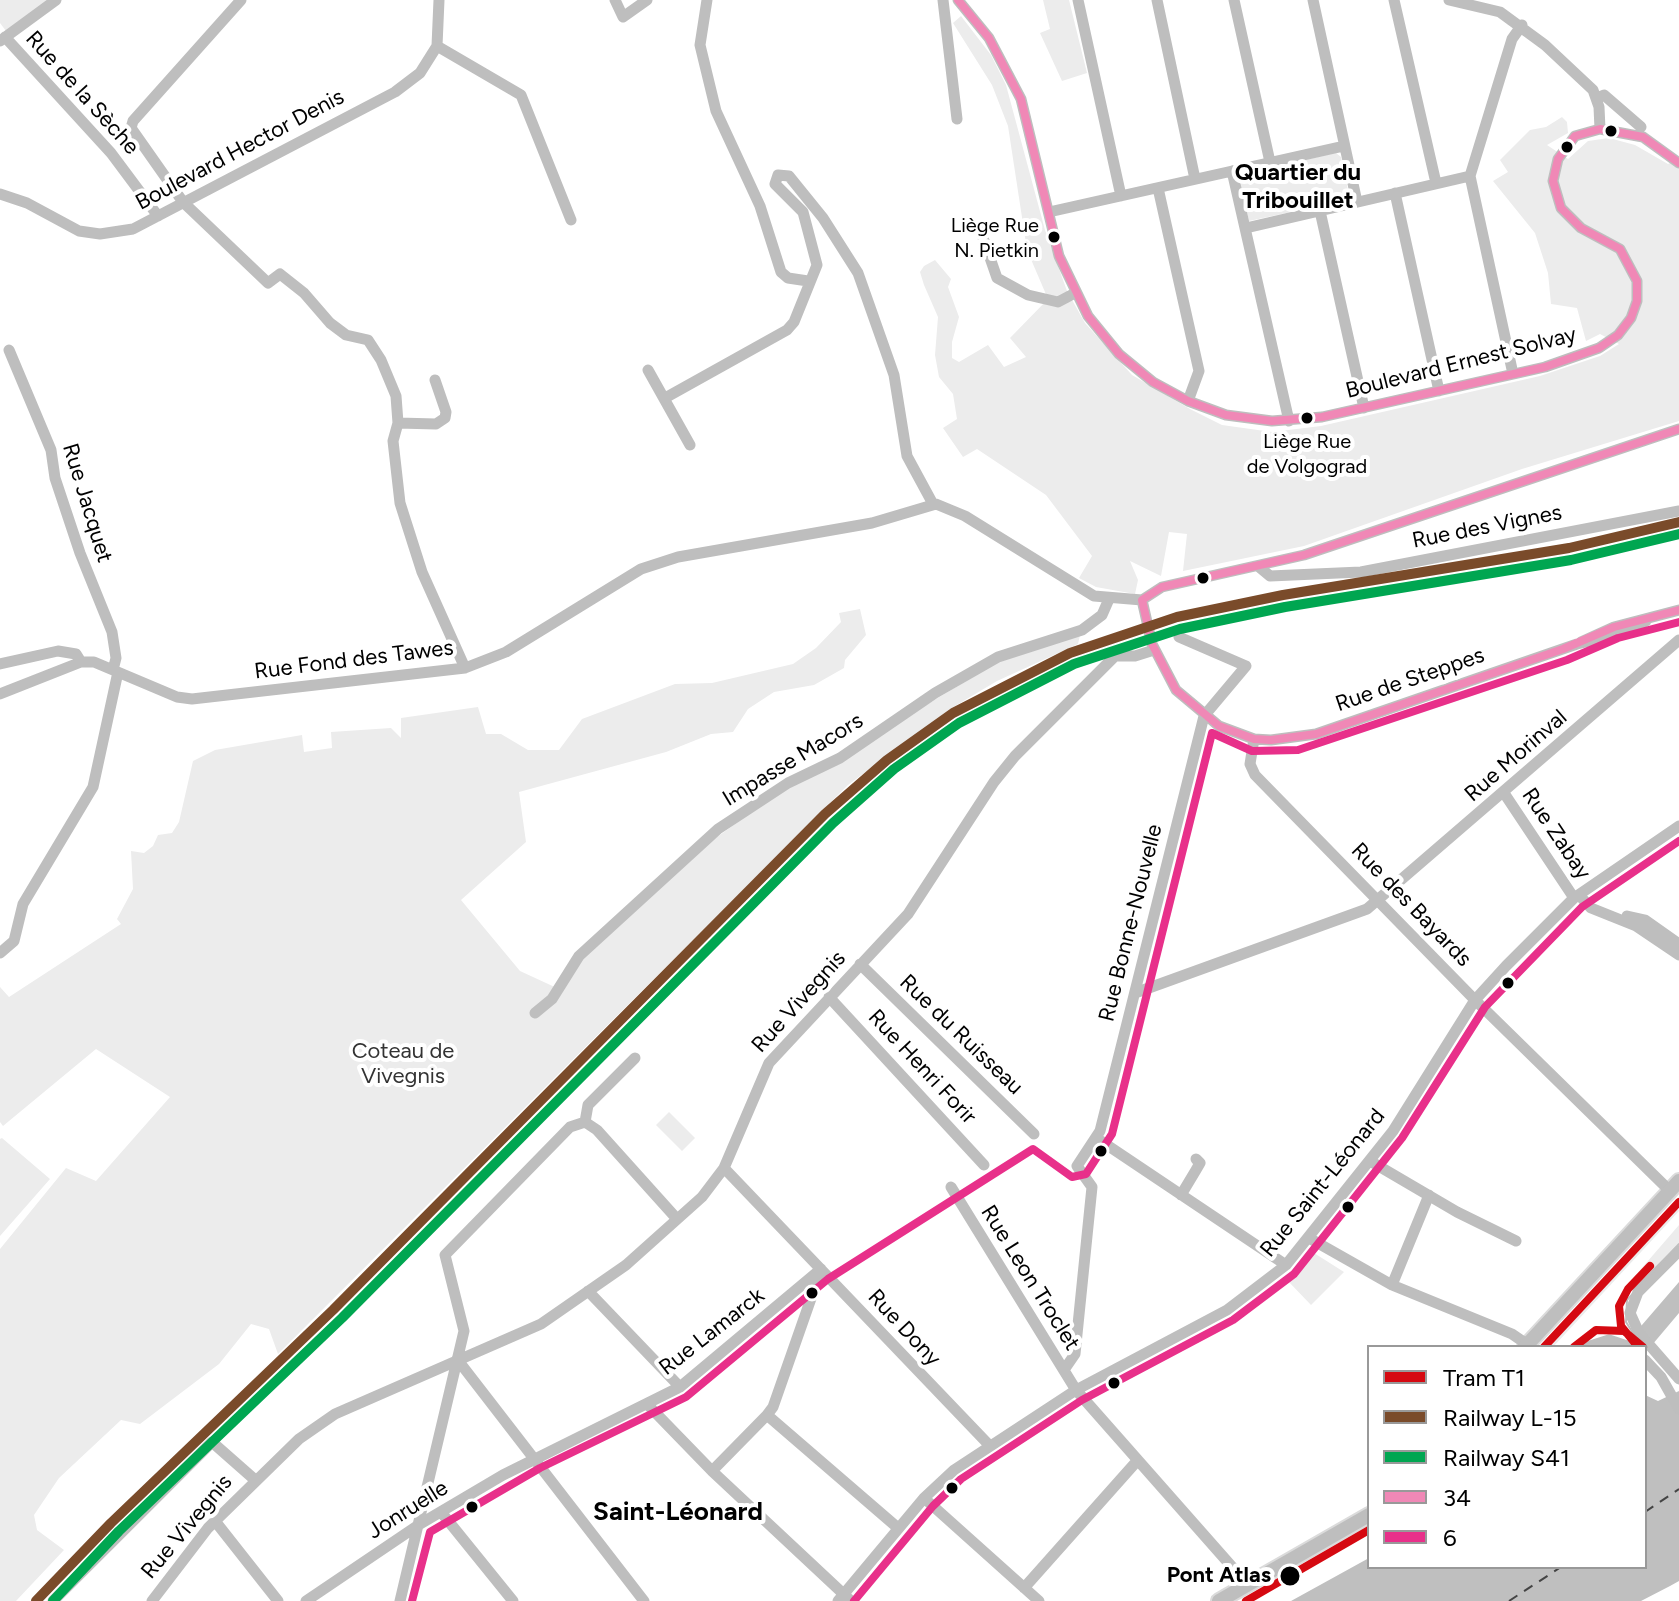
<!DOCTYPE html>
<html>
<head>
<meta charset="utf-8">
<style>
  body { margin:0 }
  #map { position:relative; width:1679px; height:1601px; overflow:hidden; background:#fff; font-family:Figtree,sans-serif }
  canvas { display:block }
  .legend { position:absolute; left:1367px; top:1345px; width:280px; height:224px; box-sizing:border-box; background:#fff; border:2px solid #999; margin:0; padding:10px 14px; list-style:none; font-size:24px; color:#000 }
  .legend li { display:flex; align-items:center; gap:16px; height:40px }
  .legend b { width:40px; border:2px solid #999 }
</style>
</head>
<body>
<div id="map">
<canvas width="1679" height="1601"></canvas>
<ul class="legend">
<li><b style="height:10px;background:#d50911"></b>Tram T1</li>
<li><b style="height:10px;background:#7a4b2a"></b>Railway L-15</li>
<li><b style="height:10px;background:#00a651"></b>Railway S41</li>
<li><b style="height:10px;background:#f088b6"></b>34</li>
<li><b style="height:10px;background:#e8308a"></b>6</li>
</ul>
</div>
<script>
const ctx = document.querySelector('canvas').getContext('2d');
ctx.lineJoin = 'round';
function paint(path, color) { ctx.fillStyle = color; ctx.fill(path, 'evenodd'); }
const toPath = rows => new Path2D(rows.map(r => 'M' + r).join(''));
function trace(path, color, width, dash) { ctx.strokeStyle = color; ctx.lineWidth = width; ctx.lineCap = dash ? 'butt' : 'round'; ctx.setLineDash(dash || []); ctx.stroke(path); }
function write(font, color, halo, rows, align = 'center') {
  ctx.font = font + ' Figtree,sans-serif'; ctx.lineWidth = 8; ctx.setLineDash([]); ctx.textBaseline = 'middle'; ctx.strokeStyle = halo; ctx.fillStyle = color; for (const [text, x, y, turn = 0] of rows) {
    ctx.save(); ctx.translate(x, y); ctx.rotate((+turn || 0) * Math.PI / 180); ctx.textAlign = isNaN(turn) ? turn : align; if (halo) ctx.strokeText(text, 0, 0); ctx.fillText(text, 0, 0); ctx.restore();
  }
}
const green = toPath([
  [0,0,48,0,6,31,0,23],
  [1043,0,1069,0,1087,73,1062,81,1040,33,1050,29],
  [961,16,991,55,1006,85,1045,230,1067,291,1085,323,1132,375,1190,409,1222,425,1272,432,1321,426,1540,376,1600,356,1619,344,1600,334,1586,341,1577,308,1551,304,1548,273,1535,233,1493,181,1508,172,1500,160,1530,130,1546,127,1562,117,1567,122,1568,133,1547,145,1568,159,1588,141,1609,138,1635,145,1668,164,1679,158,1679,421,1522,469,1304,546,1183,571,1187,534,1169,532,1161,576,1130,561,1138,580,1135,594,1096,587,1079,578,1092,556,1046,495,977,449,963,457,943,428,957,419,953,394,939,377,935,355,938,317,924,285,920,272,924,266,935,260,951,279,948,287,959,317,952,342,952,358,959,362,988,345,1004,367,1026,357,1010,338,1048,299,1027,250,1008,126,992,85,953,23],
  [1336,153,1341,157,1349,195,1347,200,1249,221,1239,179,1241,174],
  [860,609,866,635,845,660,844,668,814,685,774,692,748,709,733,732,711,734,666,752,519,792,526,842,461,900,520,971,559,989,579,956,706,845,781,791,1000,661,1080,635,1078,644,997,681,950,709,848,785,278,1354,269,1329,251,1324,219,1364,140,1424,121,1420,59,1478,34,1515,37,1530,64,1550,16,1601,0,1601,0,1249,66,1168,96,1181,170,1097,96,1049,3,1126,0,1122,0,987,9,997,121,924,117,919,133,889,131,851,144,853,153,846,158,835,172,833,179,822,193,761,215,750,302,735,304,752,332,748,331,732,391,728,401,738,401,718,478,707,486,734,501,734,528,750,559,750,582,719,675,684,712,683,793,664,816,648,841,622,839,613],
  [669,1112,695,1138,682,1151,656,1125],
  [2,1138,50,1179,0,1236,0,1139],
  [1676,1202,1679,1211,1553,1347,1542,1347],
  [1679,1225,1679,1247,1636,1290,1628,1284],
  [1314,1253,1344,1272,1311,1305,1287,1280,1310,1254]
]);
const water = toPath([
  [1679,1282,1679,1313,1652,1345,1645,1353,1645,1347,1623,1347],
  [1679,1391,1679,1581,1670,1586,1641,1601,1291,1601,1369,1558,1369,1567,1645,1567,1645,1395,1658,1401]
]);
const ferry = toPath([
  [1645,1512,1679,1489],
  [1509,1601,1561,1567]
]);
const minor = toPath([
  [241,0,133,121,131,128,183,202,268,283,280,274,304,293,330,323,346,335,368,340,381,360,396,396,398,423,393,441,400,503,422,572,465,668],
  [615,0,623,17,647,0],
  [707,0,700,45,716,111,760,206,781,272,788,278,808,281],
  [943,0,957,119],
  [958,0,989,38,1021,99,1059,256,1088,316,1119,354,1153,382,1188,401,1226,415,1272,421,1322,417,1545,367,1599,348,1618,335,1631,318,1637,301,1637,281,1620,249,1581,228,1561,208,1553,181,1558,159,1575,136,1600,129,1643,137,1679,163],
  [1078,0,1121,196],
  [1157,0,1195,179],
  [1234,0,1270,162],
  [1313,0,1357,202],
  [1394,0,1436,183],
  [1449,0,1500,12,1545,45,1593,90,1599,107,1600,129],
  [5,37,111,153,158,216],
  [0,41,56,0],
  [437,46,521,95,571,220],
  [1597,98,1604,95,1641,127],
  [1232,171,1289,421],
  [1158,188,1199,371,1188,401],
  [1395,193,1439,391],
  [0,194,27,203,79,231,100,234,133,229,395,92,420,73,437,46,439,0],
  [1320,211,1364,408],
  [1049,212,1344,146],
  [1246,228,1470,176],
  [980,229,997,278,1028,295,1058,302,1075,293],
  [9,350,51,450,55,478,80,553,112,632,116,658,113,670],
  [648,370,690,445],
  [1513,374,1470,176,1512,39,1522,25],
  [665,398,787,330,794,322,817,265,803,212,775,184,778,175,789,176,823,218,858,273,894,375,907,456,933,504],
  [398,423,436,424,445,418,446,412,435,380],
  [1258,566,1270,576,1361,572,1679,511],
  [1646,621,1624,633,1577,644,1316,734,1271,740,1254,739,1219,726,1176,690,1152,644,1142,600,1162,587,1304,555,1679,429],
  [1581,642,1614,627,1679,610],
  [0,664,58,651,76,654,81,662],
  [0,694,81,662,94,662,177,697,192,699,465,668,506,652,641,569,678,557,872,523,936,504,965,516,1094,596,1142,600],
  [1254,739,1250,764,1255,775,1473,998,1670,1191],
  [1504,793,1574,898],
  [1579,895,1591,908,1636,926,1679,955],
  [1627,916,1645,920,1679,944],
  [0,953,14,941,23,904,93,787,118,672],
  [860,964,1034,1134],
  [1135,993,1367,909,1679,640],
  [829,997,984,1165],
  [535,1013,552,999,579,956,718,829,788,783,840,758,935,693,998,657,1082,630,1102,615,1109,599],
  [585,1122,597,1130,677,1219],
  [585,1122,588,1105,635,1058],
  [1098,1139,1286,1265],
  [1370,1161,1457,1212,1516,1241],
  [724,1168,990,1446],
  [951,1187,1076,1390,1248,1585],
  [1181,1195,1196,1170,1200,1163,1196,1159],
  [1309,1238,1392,1285,1512,1334,1528,1345],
  [1679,1251,1638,1292,1630,1313,1639,1333,1679,1379],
  [1392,1285,1429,1195],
  [588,1291,680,1387],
  [1587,1347,1609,1340,1630,1347],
  [457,1359,644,1601],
  [1645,1360,1661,1377,1679,1409],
  [1064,1370,1075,1354,1092,1187,1077,1166,1100,1131,1204,716,1246,666,1179,637],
  [647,1404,712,1471,851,1601],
  [767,1415,773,1407,821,1270],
  [712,1471,767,1415,898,1528],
  [924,1498,1039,1601],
  [441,1512,513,1601],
  [215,1521,278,1601],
  [1024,1588,1137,1461],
  [53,1601,212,1442,254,1479],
  [152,1601,208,1528,299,1439,335,1414,541,1324,626,1265,702,1197,724,1168,769,1063,908,914,994,782,1015,756,1115,656,1135,656,1154,650],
  [306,1601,420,1524,503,1475,680,1387,821,1269],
  [400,1601,464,1331,445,1255,570,1127,585,1122],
  [838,1601,924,1498,954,1470,1076,1390,1227,1310,1286,1265,1393,1131,1475,1000,1506,966,1574,898,1679,826]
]);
const major = toPath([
  [1525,1347,1679,1181],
  [1219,1601,1369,1515]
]);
const tram = toPath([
  [1636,1338,1626,1322,1627,1300,1679,1244]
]);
const bus1 = toPath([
  [958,0,989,38,1021,99,1059,256,1088,316,1119,354,1153,382,1188,401,1226,415,1272,421,1322,417,1545,367,1599,348,1618,335,1631,318,1637,301,1637,281,1620,249,1581,228,1561,208,1553,181,1558,159,1575,136,1600,129,1643,137,1679,163],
  [1679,429,1304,555,1162,587,1142,600,1152,644,1176,690,1219,726,1254,739,1271,740,1316,734,1563,649,1614,627,1679,610]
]);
const bus2 = toPath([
  [412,1601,430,1532,540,1468,686,1397,828,1279,1033,1149,1072,1177,1086,1174,1112,1134,1212,733,1252,751,1298,750,1567,660,1618,638,1679,622],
  [854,1601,933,1506,961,1479,1082,1400,1233,1320,1294,1274,1402,1138,1485,1007,1582,907,1679,841]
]);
const rail1 = toPath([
  [36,1601,111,1523,333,1310,825,814,887,760,953,713,1070,653,1177,617,1283,595,1569,548,1679,522]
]);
const rail2 = toPath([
  [53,1601,119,1531,342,1318,833,823,894,769,959,723,1074,664,1180,629,1285,607,1571,560,1679,534]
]);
const tram1 = toPath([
  [1544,1347,1679,1202],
  [1574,1347,1596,1330,1624,1331,1643,1347],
  [1638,1347,1621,1326,1619,1306,1628,1289,1650,1266],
  [1246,1601,1369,1530]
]);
const markers = [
  [1611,131,7,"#000"],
  [1567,147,7,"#000"],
  [1054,237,7,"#000"],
  [1307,418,7,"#000"],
  [1203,578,7,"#000"],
  [1508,983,7,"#000"],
  [1101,1151,7,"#000"],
  [1348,1207,7,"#000"],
  [812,1293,7,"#000"],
  [1114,1383,7,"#000"],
  [952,1488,7,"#000"],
  [472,1507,7,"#000"],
  [1290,1576,11,"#000"]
];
const busNames = [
  ["Liège Rue",1039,226],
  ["N. Pietkin",1039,251],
  ["Liège Rue",1307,442,"center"],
  ["de Volgograd",1307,467,"center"]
];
const streetNames = [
  ["Rue de la Sèche",82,93,48],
  ["Boulevard Hector Denis",240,150,-28],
  ["Boulevard Ernest Solvay",1461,363,-14],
  ["Rue Jacquet",87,503,73],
  ["Rue des Vignes",1487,527,-11],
  ["Rue Fond des Tawes",354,660,-7],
  ["Rue de Steppes",1410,680,-19],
  ["Rue Morinval",1516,756,-41],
  ["Impasse Macors",793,760,-31],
  ["Rue Zabay",1556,834,56],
  ["Rue des Bayards",1411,905,46],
  ["Rue Bonne-Nouvelle",1131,923,-76],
  ["Rue Vivegnis",799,1002,-48],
  ["Rue du Ruisseau",961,1035,44],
  ["Rue Henri Forir",922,1067,47],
  ["Rue Saint-Léonard",1323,1183,-51],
  ["Rue Leon Troclet",1030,1278,58],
  ["Rue Dony",904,1328,47],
  ["Rue Lamarck",712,1332,-38],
  ["Jonruelle",408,1510,-32],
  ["Rue Vivegnis",187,1527,-50]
];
const parkNames = [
  ["Coteau de",403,1052],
  ["Vivegnis",403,1077]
];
const stopNames = [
  ["Pont Atlas",1271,1576]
];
const neighbourhoodNames = [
  ["Quartier du",1298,173],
  ["Tribouillet",1298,201]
];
const quarterNames = [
  ["Saint-Léonard",678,1512]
];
paint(green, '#ececec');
paint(water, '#bfbfbf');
trace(ferry, '#444', 2, [10, 8]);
trace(major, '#dbdbdb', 18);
trace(minor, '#bebebe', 11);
trace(major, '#bebebe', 14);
trace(tram, '#bebebe', 2);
trace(bus1, '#f088b6', 8);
trace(bus2, '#e8308a', 8);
trace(rail1, '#7a4b2a', 10);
trace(rail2, '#00a651', 10);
trace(tram1, '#d50911', 8);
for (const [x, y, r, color] of markers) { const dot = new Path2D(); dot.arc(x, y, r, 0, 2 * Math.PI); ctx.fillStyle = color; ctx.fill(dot); trace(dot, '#fff', 3); }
write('20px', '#000', '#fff', busNames, 'right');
write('22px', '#000', '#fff', streetNames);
write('22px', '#333', '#fff', parkNames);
write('bold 22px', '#000', '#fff', stopNames, 'right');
write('bold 24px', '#000', '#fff', neighbourhoodNames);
write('bold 26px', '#000', '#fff', quarterNames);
</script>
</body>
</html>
